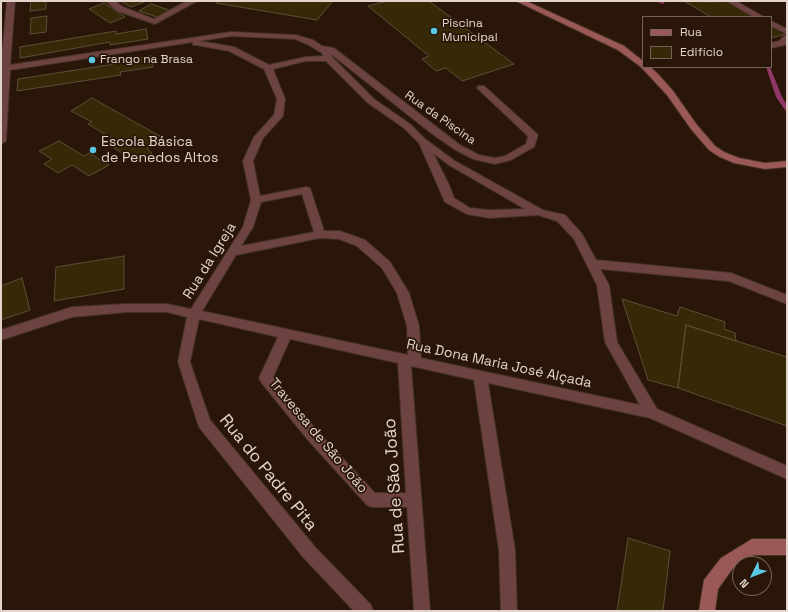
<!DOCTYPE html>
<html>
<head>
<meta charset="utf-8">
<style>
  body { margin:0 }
  #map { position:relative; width:788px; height:612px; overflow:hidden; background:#2a1608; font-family:"Space Grotesk",sans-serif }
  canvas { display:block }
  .frame { position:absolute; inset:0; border:2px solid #e2d4cb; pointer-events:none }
  .legend { position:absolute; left:642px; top:16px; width:130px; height:52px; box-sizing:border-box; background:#2a1608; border:1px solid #746256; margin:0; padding:5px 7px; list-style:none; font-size:12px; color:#e2d4cb }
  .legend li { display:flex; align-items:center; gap:8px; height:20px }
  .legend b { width:20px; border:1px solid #746256 }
  .north { position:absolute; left:732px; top:556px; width:40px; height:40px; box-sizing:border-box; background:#2a1608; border:1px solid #746256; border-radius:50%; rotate:227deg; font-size:11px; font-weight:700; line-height:16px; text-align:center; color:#e2d4cb }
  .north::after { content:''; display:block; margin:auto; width:14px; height:18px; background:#5ac8e5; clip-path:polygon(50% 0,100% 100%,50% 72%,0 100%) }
</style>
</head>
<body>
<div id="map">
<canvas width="788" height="612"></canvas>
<div class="frame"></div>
<ul class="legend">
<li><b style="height:5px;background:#9a5856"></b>Rua</li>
<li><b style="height:11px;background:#362908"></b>Edifício</li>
</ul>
<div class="north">N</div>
</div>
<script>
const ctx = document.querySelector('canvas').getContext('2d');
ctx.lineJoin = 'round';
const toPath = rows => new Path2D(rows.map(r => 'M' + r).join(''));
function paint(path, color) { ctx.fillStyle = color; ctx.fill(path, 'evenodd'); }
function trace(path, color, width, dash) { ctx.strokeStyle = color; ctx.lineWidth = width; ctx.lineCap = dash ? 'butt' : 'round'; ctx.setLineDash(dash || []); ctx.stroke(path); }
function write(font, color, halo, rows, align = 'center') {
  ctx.font = font + ' "Space Grotesk",sans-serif'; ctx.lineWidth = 3.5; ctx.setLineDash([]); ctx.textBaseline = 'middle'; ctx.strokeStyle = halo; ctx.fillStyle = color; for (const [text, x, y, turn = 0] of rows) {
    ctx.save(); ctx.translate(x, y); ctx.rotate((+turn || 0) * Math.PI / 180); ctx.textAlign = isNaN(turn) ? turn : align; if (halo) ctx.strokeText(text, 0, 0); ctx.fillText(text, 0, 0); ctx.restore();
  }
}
const stream = toPath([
  [655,1,661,1,665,3,663,4,655,1],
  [766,67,770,67,782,97,787,105,787,111,785,110,776,97,766,67]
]);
const building = toPath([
  [31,1,46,1,46,9,30,11,31,1],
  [120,1,143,1,144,2,131,7,120,1],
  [217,1,333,1,317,20,216,3,217,1],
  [387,1,429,1,514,64,462,81,446,68,436,71,422,59,429,56,368,6,387,1],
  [684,1,710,2,726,1,755,17,711,17,684,1],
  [104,3,125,17,110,23,89,9,104,3],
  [151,4,169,10,157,17,139,11,151,4],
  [47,16,46,32,30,34,31,18,47,16],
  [771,26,786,34,771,38,771,26],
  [146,29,148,39,110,45,110,42,20,58,20,47,116,31,116,34,146,29],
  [151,56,153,67,120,72,121,75,17,91,18,79,115,64,115,62,151,56],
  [92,98,165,139,147,149,152,153,136,162,114,148,116,147,113,145,122,140,116,141,88,124,92,122,71,111,92,98],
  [59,141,84,156,89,153,109,165,89,176,72,165,58,173,44,164,52,159,39,151,59,141],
  [124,256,124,289,54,301,56,267,124,256],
  [22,278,30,310,1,320,1,286,22,278],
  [622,299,677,316,680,307,725,322,724,329,735,333,736,341,686,325,678,388,648,380,622,299],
  [686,325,787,357,787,426,678,388,686,325],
  [628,538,670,551,663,611,617,611,628,538]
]);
const street = toPath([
  [7,1,15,1,10,65,231,32,296,35,313,40,322,46,334,48,460,145,479,155,495,158,505,156,526,144,528,136,477,88,478,86,484,86,536,133,538,135,534,147,511,160,495,164,473,159,454,149,431,133,331,54,332,57,374,99,410,124,425,139,455,161,543,210,565,215,582,234,596,260,731,273,787,295,787,304,729,281,600,269,609,285,617,342,657,409,787,466,787,479,650,418,488,383,515,550,517,611,501,611,499,550,474,380,411,366,430,611,414,611,407,507,372,507,367,505,308,440,261,382,259,378,278,337,199,319,190,362,210,420,315,547,371,605,373,611,354,611,303,557,199,427,178,362,187,317,167,312,127,312,72,317,1,340,1,330,72,307,127,304,167,304,191,309,243,227,251,200,243,161,254,137,274,115,277,99,264,69,229,51,196,45,193,45,193,42,10,70,6,141,1,144,1,66,7,1],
  [231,36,295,39,307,44,322,53,323,56,306,57,269,65,234,47,199,41,231,36],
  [306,61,326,61,368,103,404,128,419,143,445,202,467,214,489,218,538,215,557,221,574,239,597,285,605,342,640,405,421,358,419,326,409,293,390,262,365,240,340,231,324,231,310,188,306,187,260,196,253,161,263,138,283,116,285,99,273,69,306,61],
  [433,153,449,165,525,209,489,210,470,208,454,198,449,185,433,153],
  [302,194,314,232,241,246,253,227,261,202,302,194],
  [320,238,339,239,357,246,382,268,397,293,407,326,408,355,202,311,236,255,320,238],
  [290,339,398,363,406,493,375,493,318,432,273,377,290,339],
  [106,1,115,1,123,7,154,19,187,1,197,1,155,24,117,11,106,1],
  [726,1,736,1,764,17,754,17,726,1],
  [771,21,787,29,787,34,771,26,771,21],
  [784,36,787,36,787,43,785,45,771,48,771,43,779,41,784,36]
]);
const secondary = toPath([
  [516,1,526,1,624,46,643,61,643,67,650,67,658,74,673,91,697,125,715,146,724,152,739,158,765,163,787,161,787,167,765,169,734,163,718,156,709,150,691,129,667,95,641,67,618,50,516,1],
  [752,539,787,539,787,555,754,555,733,568,718,589,715,611,699,611,704,580,721,558,752,539]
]);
const markers = [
  [434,31,4,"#5ac8e5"],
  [92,60,4,"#5ac8e5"],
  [93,150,4,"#5ac8e5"]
];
const farPoinames = [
  ["Piscina",442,24],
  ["Municipal",442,38],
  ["Frango na Brasa",100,60]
];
const farStreetnames = [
  ["Rua da Piscina",440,118,35]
];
const poiNames = [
  ["Escola Básica",101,142],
  ["de Penedos Altos",101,158]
];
const streetNames = [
  ["Rua da Igreja",210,261,-58],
  ["Rua Dona Maria José Alçada",499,364,12],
  ["Travessa de São João",318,436,50]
];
const nearStreetnames = [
  ["Rua do Padre Pita",268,473,51],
  ["Rua de São João",395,486,-94]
];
paint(stream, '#8e3767');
paint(building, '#362908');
trace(building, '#5a4f37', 1);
trace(street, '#443123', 2);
trace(secondary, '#443123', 2);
paint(street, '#6d4342');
paint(secondary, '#9a5856');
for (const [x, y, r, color] of markers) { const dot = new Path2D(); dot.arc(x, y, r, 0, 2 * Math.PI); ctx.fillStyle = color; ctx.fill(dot); trace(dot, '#2a1608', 1.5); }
write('12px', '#e2d4cb', '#2a1608', farPoinames, 'left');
write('12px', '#e2d4cb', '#2a1608', farStreetnames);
write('14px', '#e2d4cb', '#2a1608', poiNames, 'left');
write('14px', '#e2d4cb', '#2a1608', streetNames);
write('17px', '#e2d4cb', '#2a1608', nearStreetnames);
</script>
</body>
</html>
